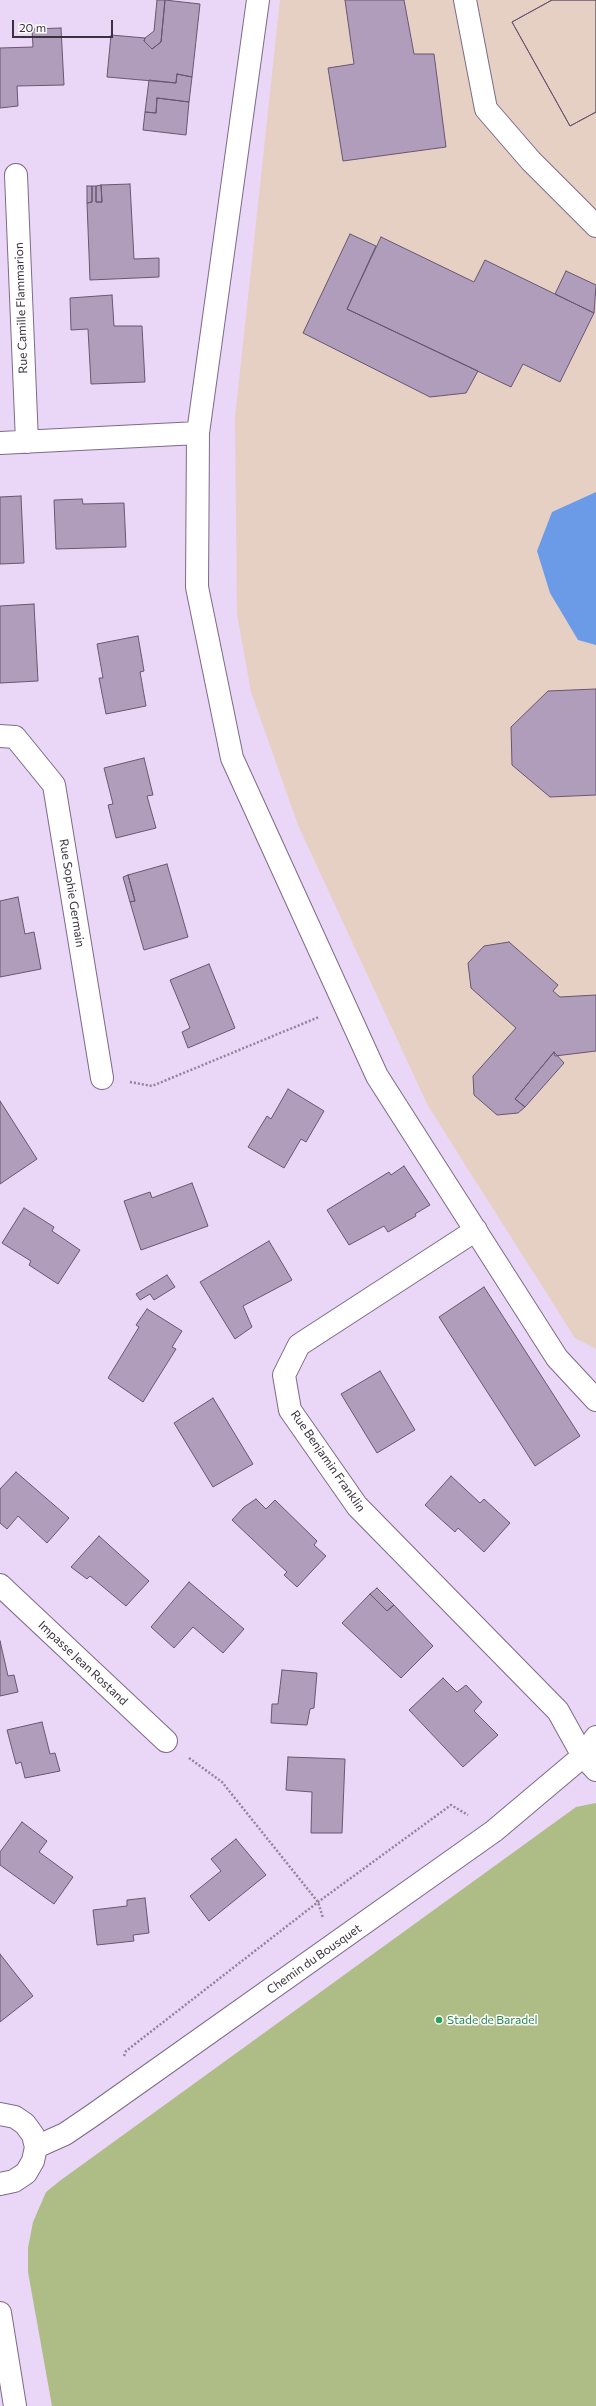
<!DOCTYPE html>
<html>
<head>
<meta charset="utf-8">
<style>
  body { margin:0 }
  #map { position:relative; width:596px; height:2406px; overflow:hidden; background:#ead6f6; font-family:Commissioner,sans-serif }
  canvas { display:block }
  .scale { position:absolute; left:12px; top:20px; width:101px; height:18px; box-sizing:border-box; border:2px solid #39313e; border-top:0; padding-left:5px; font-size:12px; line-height:14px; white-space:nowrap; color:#39313e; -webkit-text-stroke:3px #fff; paint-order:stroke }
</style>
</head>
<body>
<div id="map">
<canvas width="596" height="2406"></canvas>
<div class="scale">20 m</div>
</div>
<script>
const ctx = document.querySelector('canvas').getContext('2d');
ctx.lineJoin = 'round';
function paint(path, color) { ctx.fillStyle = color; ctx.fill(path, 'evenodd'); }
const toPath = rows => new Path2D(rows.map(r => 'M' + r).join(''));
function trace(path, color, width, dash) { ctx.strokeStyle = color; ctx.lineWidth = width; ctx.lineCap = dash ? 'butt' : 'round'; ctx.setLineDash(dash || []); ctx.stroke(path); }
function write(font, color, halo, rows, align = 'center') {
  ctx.font = font + ' Commissioner,sans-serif'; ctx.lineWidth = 3; ctx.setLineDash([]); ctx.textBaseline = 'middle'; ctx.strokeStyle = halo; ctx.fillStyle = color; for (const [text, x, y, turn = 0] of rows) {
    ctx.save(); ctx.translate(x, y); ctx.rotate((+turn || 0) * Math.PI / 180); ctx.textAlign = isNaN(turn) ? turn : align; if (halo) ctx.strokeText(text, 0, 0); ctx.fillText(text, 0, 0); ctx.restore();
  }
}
const industrial = toPath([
  [280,0,596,0,596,1349,575,1338,428,1106,298,825,251,692,237,614,235,418]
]);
const green = toPath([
  [596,1803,596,2406,52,2406,28,2272,28,2248,33,2222,46,2192,61,2180,576,1807]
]);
const water = toPath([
  [596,492,596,645,578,640,550,593,537,551,552,512]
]);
const building = toPath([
  [157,0,165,0,161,42,152,49,144,41,145,38,154,31,157,0],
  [165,0,200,4,192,77,177,74,176,83,107,77,111,35,145,38,144,41,152,49,161,42,165,0],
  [345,0,404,0,414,54,434,54,446,147,343,161,328,68,354,64,345,0],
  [552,0,596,0,596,112,570,126,512,22,552,0],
  [552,0,596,0,596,112,570,126,512,22,552,0],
  [61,28,64,85,17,86,18,106,0,108,0,48,33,47,32,29,61,28],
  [177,74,192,77,189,102,157,98,156,113,145,112,149,80,176,83,177,74],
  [157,98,189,102,186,135,143,130,145,112,156,113,157,98],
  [130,184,134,259,159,258,159,277,90,280,87,203,92,202,92,186,96,186,96,202,102,202,101,185,130,184],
  [101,185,102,202,96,202,96,186,101,185],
  [87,186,92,186,92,202,87,203,87,186],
  [350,234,376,246,347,309,478,371,466,393,430,397,303,333,350,234],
  [381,237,474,282,485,260,594,313,560,382,523,364,511,387,347,309,381,237],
  [566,271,596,285,594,313,555,294,566,271],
  [112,295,114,326,142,326,145,382,91,384,88,329,71,330,70,298,112,295],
  [21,496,24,563,0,564,0,497,21,496],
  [82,499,83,504,124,503,126,547,56,549,54,500,82,499],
  [34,604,38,681,0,683,0,606,34,604],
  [138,636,144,671,140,672,146,706,106,714,99,678,103,678,97,644,138,636],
  [596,689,596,795,550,797,512,765,511,727,548,691,596,689],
  [144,758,153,795,147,796,156,828,116,838,108,805,113,804,104,768,144,758],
  [167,864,188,937,144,950,130,902,135,901,128,875,167,864],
  [128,875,135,901,130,902,123,877,128,875],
  [18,897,25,934,34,932,41,969,0,977,0,901,18,897],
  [509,942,558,985,553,991,560,997,596,995,596,1051,555,1056,554,1052,515,1099,525,1107,518,1113,497,1115,474,1095,473,1076,516,1028,471,988,468,963,484,946,509,942],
  [209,964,235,1028,188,1048,182,1032,190,1028,170,980,209,964],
  [554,1052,564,1063,525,1107,515,1099,554,1052],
  [288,1089,324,1111,306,1142,301,1139,284,1168,248,1147,267,1116,271,1119,288,1089],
  [0,1101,37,1159,0,1184,0,1101],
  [404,1166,430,1205,415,1214,416,1216,388,1232,384,1226,349,1245,327,1210,389,1172,391,1175,404,1166],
  [192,1183,208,1226,141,1250,124,1201,150,1192,152,1198,192,1183],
  [24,1208,54,1227,52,1231,80,1250,58,1284,29,1265,31,1261,2,1243,24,1208],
  [269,1241,292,1280,243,1306,252,1327,235,1339,200,1282,269,1241],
  [167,1275,175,1287,154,1300,150,1294,140,1300,136,1294,167,1275],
  [484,1287,580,1436,535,1466,439,1317,484,1287],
  [147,1309,182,1331,172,1347,176,1349,143,1402,108,1378,139,1327,136,1325,147,1309],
  [380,1371,415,1430,377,1453,341,1394,380,1371],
  [213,1398,253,1464,213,1487,174,1423,213,1398],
  [16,1472,69,1518,47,1543,18,1516,7,1529,0,1523,0,1489,16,1472],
  [451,1476,480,1503,484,1499,510,1523,484,1552,458,1528,455,1532,425,1505,451,1476],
  [256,1499,266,1509,275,1500,317,1541,314,1545,326,1556,297,1587,284,1575,287,1572,232,1520,244,1507,256,1499],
  [99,1536,149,1581,126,1606,90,1576,87,1579,71,1567,99,1536],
  [189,1582,244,1629,223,1653,193,1627,174,1648,151,1627,189,1582],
  [377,1588,394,1605,387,1611,370,1594,377,1588],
  [370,1594,387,1611,394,1605,433,1646,401,1678,342,1623,370,1594],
  [0,1641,8,1676,14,1675,18,1692,0,1696,0,1641],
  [282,1670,317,1673,314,1708,310,1709,307,1725,271,1723,272,1704,278,1704,282,1670],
  [443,1678,457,1692,466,1685,482,1702,474,1711,498,1735,463,1767,409,1710,443,1678],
  [42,1722,50,1754,55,1753,60,1771,25,1778,21,1762,16,1764,7,1730,42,1722],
  [288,1757,345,1759,342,1833,311,1833,312,1792,286,1790,288,1757],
  [22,1822,47,1841,39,1852,73,1877,54,1904,0,1865,0,1852,22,1822],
  [236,1839,266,1875,209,1921,190,1896,221,1871,211,1859,236,1839],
  [145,1898,149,1933,133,1935,134,1941,97,1945,93,1910,127,1906,127,1900,145,1898],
  [0,1954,33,1996,0,2022,0,1954]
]);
const path = toPath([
  [130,1082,152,1086,319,1017],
  [189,1758,222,1782,318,1902,323,1918],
  [124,2056,126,2051,318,1902,451,1805,468,1815]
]);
const minor = toPath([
  [258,0,198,433,197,587,232,758,377,1076,557,1358,596,1400],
  [465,0,486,109,531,161,596,226],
  [16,175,27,442],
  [0,443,198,433],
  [0,736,15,737,54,785,102,1078],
  [476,1230,299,1345,284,1375,290,1410,357,1506,558,1711,583,1756,596,1770],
  [0,1585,166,1741],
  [0,2114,15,2117,25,2124,33,2135,36,2147,33,2161,26,2173,14,2181,0,2184],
  [36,2147,65,2134,93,2115,494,1831,583,1756,596,1737],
  [0,2313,15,2406]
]);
const markers = [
  [439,2020,4,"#2e9e5b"]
];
const streetNames = [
  ["Rue Camille Flammarion",21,308,-92],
  ["Rue Sophie Germain",72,893,81],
  ["Rue Benjamin Franklin",328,1461,55],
  ["Impasse Jean Rostand",83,1663,43],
  ["Chemin du Bousquet",314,1959,-35]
];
const leisureNames = [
  ["Stade de Baradel",447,2020]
];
paint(industrial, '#e6d0c3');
paint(green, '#aebd85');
paint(water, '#6b9be7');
paint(building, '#b09cbb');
trace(building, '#685672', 1);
trace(minor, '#7d6b88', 24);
trace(path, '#918399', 2.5, [2, 2]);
trace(minor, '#fff', 22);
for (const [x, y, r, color] of markers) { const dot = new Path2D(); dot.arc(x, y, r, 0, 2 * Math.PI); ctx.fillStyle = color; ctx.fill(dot); trace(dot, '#fff', 1.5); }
write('12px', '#39313e', '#fff', streetNames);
write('12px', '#27864d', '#fff', leisureNames, 'left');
</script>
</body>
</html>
